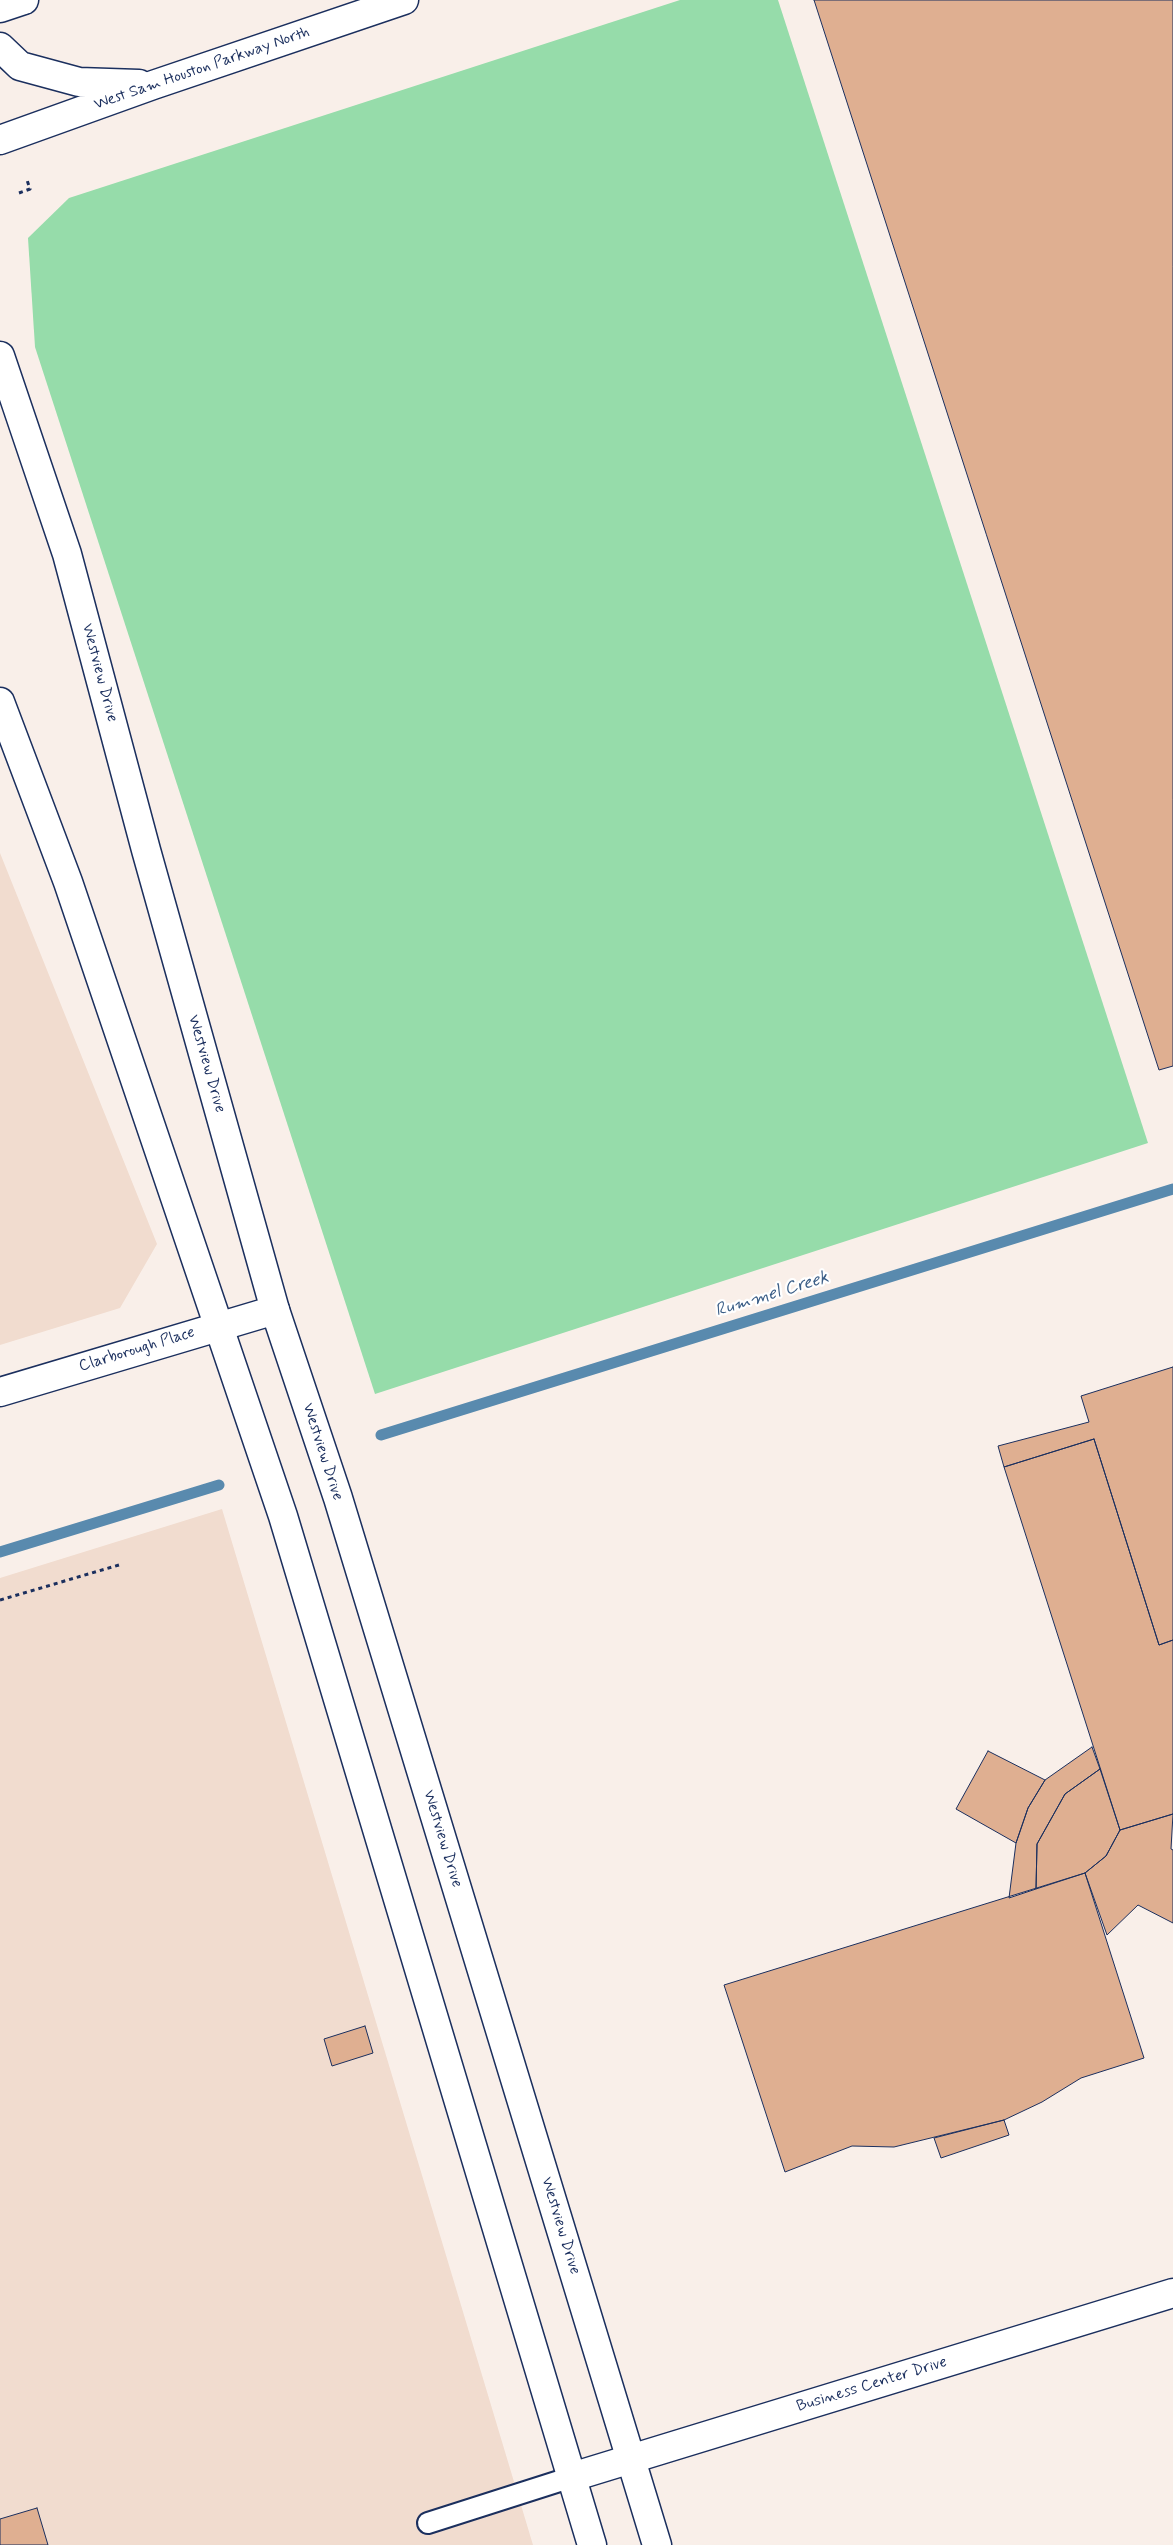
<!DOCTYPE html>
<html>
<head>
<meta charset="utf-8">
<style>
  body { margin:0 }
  canvas { display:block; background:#f9efe9 }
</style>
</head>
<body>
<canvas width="1173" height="2545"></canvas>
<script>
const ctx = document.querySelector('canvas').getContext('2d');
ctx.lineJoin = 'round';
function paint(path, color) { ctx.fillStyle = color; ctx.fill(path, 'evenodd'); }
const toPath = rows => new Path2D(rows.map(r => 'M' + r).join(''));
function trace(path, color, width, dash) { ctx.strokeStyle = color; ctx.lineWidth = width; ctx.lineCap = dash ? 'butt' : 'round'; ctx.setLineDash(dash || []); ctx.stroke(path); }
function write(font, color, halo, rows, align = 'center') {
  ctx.font = font + ' Mynerve,sans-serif'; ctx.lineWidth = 4.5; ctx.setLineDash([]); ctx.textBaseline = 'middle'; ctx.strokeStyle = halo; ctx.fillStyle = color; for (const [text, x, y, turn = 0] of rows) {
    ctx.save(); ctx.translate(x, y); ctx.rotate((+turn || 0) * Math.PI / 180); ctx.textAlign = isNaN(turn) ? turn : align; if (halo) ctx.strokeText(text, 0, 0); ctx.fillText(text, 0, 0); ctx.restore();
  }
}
const built = toPath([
  [0,853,157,1244,120,1308,0,1345],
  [222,1509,533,2545,0,2545,0,1578]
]);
const green = toPath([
  [680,0,778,0,1148,1143,375,1394,35,347,28,238,69,198]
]);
const stream = toPath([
  [381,1435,1173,1189],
  [0,1552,219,1485]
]);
const building = toPath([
  [814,0,1173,0,1173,1066,1159,1070,814,0],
  [1173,1367,1173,1640,1159,1645,1094,1439,1004,1467,998,1446,1089,1422,1081,1396,1173,1367],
  [1094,1439,1159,1645,1173,1640,1173,1814,1120,1830,1004,1467,1094,1439],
  [1092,1747,1100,1769,1065,1794,1037,1844,1036,1889,1009,1898,1016,1843,1028,1808,1045,1780,1092,1747],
  [988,1751,1045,1780,1028,1808,1016,1843,956,1809,988,1751],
  [1100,1769,1120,1830,1106,1856,1085,1873,1036,1889,1037,1844,1065,1794,1100,1769],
  [1173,1814,1171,1849,1173,1850,1173,1923,1138,1905,1107,1935,1085,1873,1106,1856,1120,1830,1173,1814],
  [1085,1873,1144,2058,1081,2078,1042,2102,1004,2120,894,2147,852,2146,785,2172,724,1985,1085,1873],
  [365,2026,373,2053,332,2066,324,2039,365,2026],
  [1004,2120,1009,2135,941,2158,934,2138,1004,2120],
  [37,2508,48,2545,0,2545,0,2519,37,2508]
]);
const path = toPath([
  [19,193,30,189,27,180],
  [0,1600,119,1565]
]);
const lane = toPath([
  [428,2523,572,2477]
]);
const street = toPath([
  [0,1392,275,1310],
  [572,2477,1173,2293]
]);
const secondary = toPath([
  [0,47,20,66,79,82,139,84],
  [0,140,153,85,404,0],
  [0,356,67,554,146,850,275,1310,338,1498,657,2545],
  [0,702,68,882,283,1516,592,2545]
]);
const highway = toPath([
  [0,8,24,0]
]);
const streetNames = [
  ["West Sam Houston Parkway North",202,69,-19],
  ["Westview Drive",99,673,75],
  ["Westview Drive",206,1064,74],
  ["Clarborough Place",137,1350,-17],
  ["Westview Drive",322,1452,72],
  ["Westview Drive",442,1839,73],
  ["Westview Drive",560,2226,73],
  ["Business Center Drive",872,2385,-17]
];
const waterNames = [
  ["Rummel Creek",772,1295,-17]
];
paint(built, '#f1dccf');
paint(green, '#96dcaa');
trace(stream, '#598aae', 11);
paint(building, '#dfaf91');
trace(building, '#1b2f5e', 1);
trace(lane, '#1b2f5e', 24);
trace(street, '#1b2f5e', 31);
trace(secondary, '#1b2f5e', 31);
trace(highway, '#1b2f5e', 31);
trace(path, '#1b2f5e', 3, [4, 4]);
trace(lane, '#fff', 20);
trace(street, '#fff', 28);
trace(secondary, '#fff', 28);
trace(highway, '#fff', 28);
write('16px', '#1b2f5e', '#fff', streetNames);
write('italic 18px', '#3a5d86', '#fff', waterNames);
</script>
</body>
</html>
